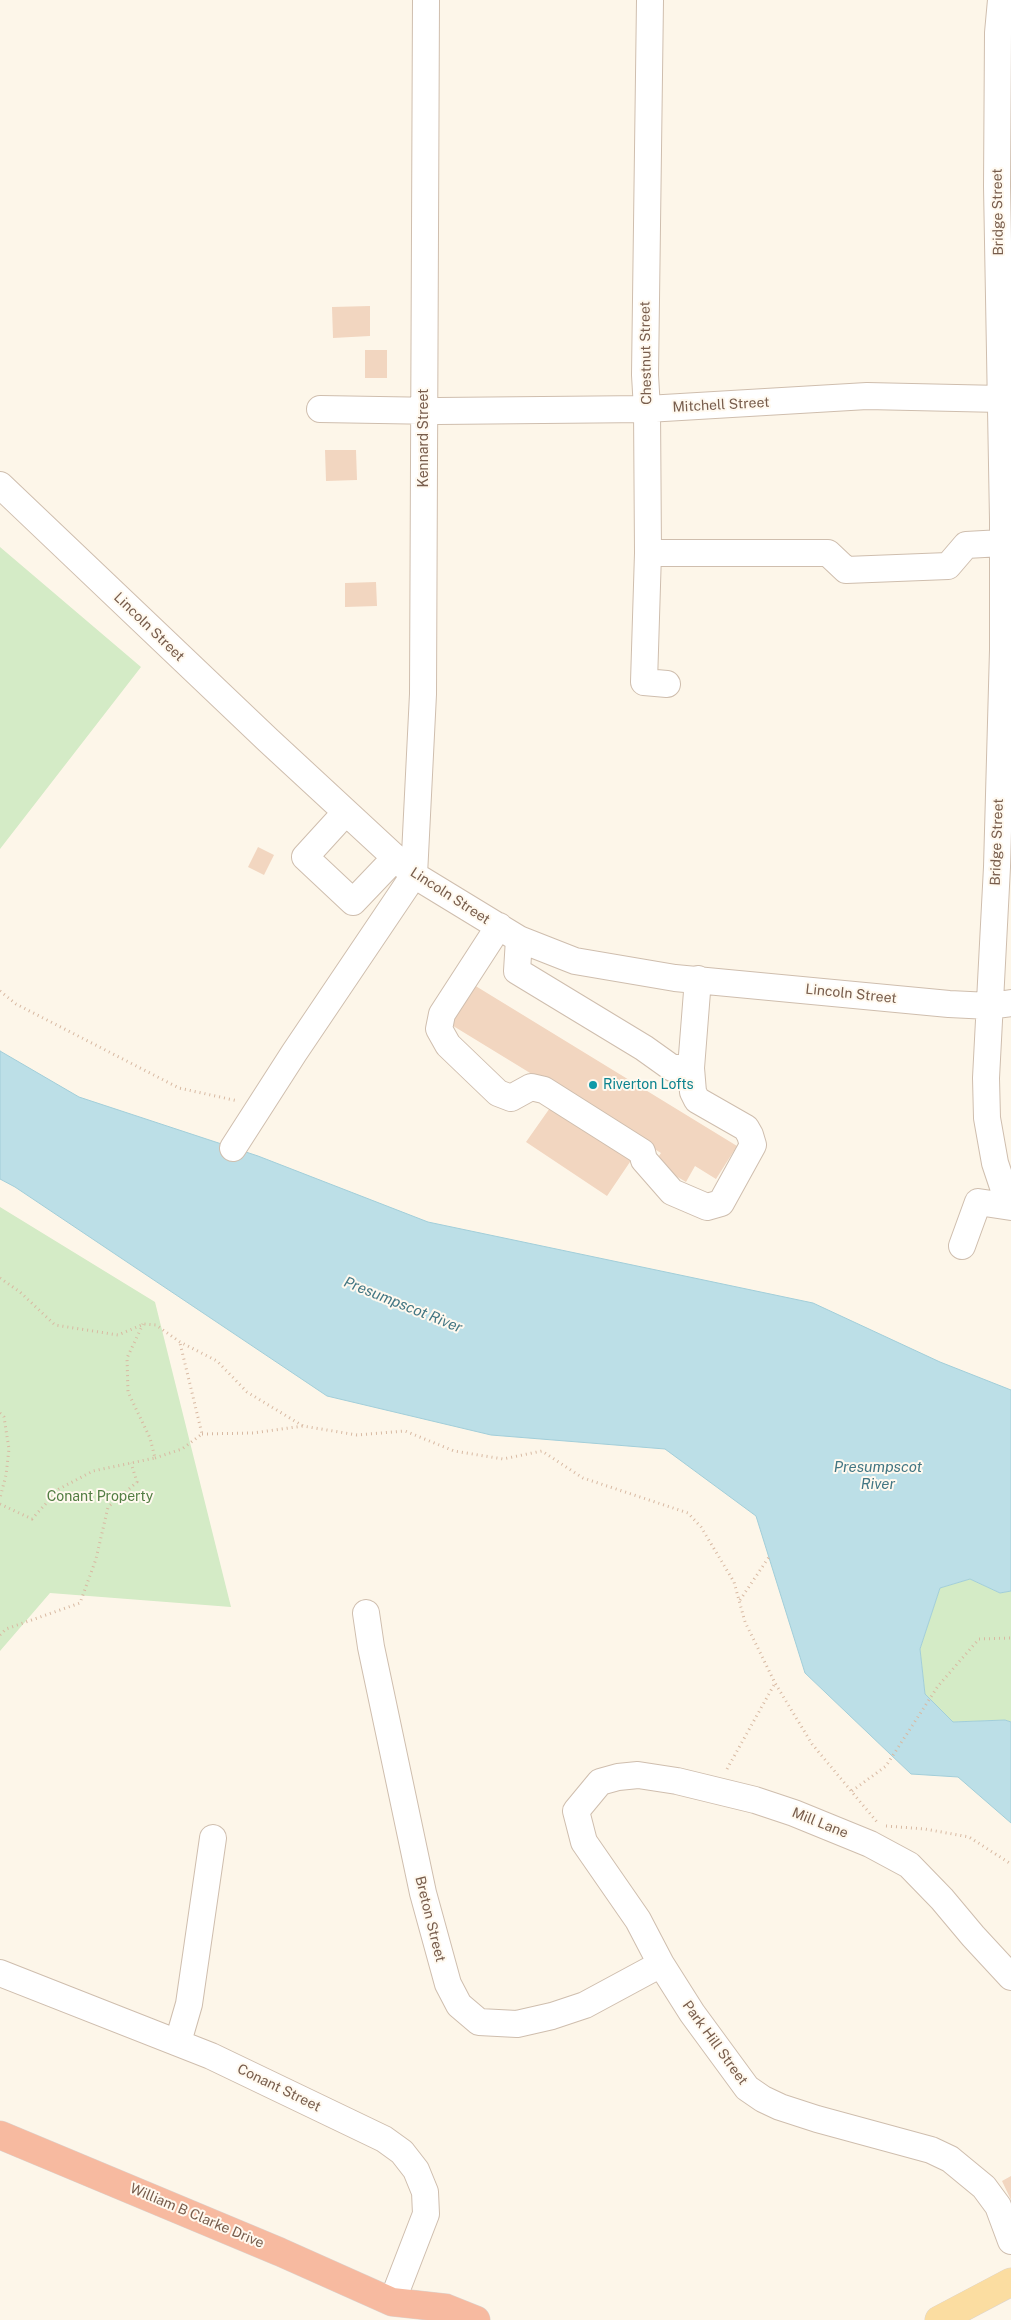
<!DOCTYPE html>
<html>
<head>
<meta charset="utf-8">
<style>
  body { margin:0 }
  canvas { display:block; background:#fdf6e9 }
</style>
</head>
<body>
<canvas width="1011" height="2320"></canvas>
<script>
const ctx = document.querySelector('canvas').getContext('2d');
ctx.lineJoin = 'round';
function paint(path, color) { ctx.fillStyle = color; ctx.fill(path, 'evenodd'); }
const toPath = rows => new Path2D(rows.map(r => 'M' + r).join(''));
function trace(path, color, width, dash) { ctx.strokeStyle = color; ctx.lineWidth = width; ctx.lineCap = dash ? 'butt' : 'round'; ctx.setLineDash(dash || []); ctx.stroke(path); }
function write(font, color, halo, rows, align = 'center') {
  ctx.font = font + ' "Public Sans",sans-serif'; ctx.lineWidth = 4; ctx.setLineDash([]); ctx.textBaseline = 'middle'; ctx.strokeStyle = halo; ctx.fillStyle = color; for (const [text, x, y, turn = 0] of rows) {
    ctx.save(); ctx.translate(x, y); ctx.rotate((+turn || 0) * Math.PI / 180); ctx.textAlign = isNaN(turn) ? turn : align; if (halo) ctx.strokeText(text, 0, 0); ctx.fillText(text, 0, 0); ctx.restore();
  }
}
const green = toPath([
  [0,547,141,667,0,849],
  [0,1207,155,1302,231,1607,50,1593,0,1651],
  [970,1579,1000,1593,1011,1591,1011,1722,1005,1720,953,1722,925,1695,920,1649,940,1588]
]);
const water = toPath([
  [0,1051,79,1097,258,1156,428,1222,813,1303,940,1362,1011,1390,1011,1591,1000,1593,970,1579,940,1588,920,1649,925,1694,953,1722,1005,1720,1011,1722,1011,1823,958,1777,911,1774,805,1673,756,1516,665,1449,491,1435,327,1396,15,1187,0,1179,0,1051]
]);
const building = toPath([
  [370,306,370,336,333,338,332,307],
  [365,350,387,350,387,378,365,378],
  [325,450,356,450,357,480,326,481],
  [376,582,377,606,345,607,345,583],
  [258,847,274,855,264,875,248,867],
  [474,985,737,1146,716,1179,695,1166,686,1182,654,1163,661,1153,450,1024],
  [552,1105,632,1159,607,1196,526,1142],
  [1011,2176,1011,2200,1002,2181]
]);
const path = toPath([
  [0,991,16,1004,179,1088,238,1101],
  [0,1278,20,1292,55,1325,118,1335,144,1324,156,1325,180,1342,217,1361,247,1392,303,1426,357,1435,405,1431,454,1451,503,1459,542,1451,583,1478,688,1513,701,1527,734,1582,745,1622,775,1683,812,1744,877,1822],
  [0,1413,4,1417,9,1449,6,1475,0,1498],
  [202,1434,253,1433,303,1426],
  [155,1458,182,1449,202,1434,180,1343],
  [0,1504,32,1519,59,1489,93,1471,155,1458,150,1438,128,1392,127,1358,143,1324],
  [740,1600,769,1557],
  [0,1635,6,1629,80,1603,96,1559,108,1507,137,1482,131,1463],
  [727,1769,775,1683],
  [852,1791,886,1766,938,1686,979,1639,1011,1638],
  [886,1826,925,1829,969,1837,1011,1864]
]);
const minor = toPath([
  [650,0,645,375,647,409,648,553,644,682,667,684],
  [1001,0,998,33,997,186,1003,520,1003,650,997,867,986,1078,987,1118,995,1163,1003,1187,1011,1200],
  [320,409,438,411,647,409,867,396,1001,399],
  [0,485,268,740,414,875,519,939,575,961,675,978,949,1004,990,1006,1011,1003],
  [648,553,828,553,846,570,948,566,966,545,1002,543],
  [346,812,305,857,353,902,395,858],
  [414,875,423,694,426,0],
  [499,926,442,1014,439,1029,448,1045,498,1093,511,1098,531,1087,544,1090,642,1152,644,1160,672,1192,707,1207,721,1203,753,1145,750,1135,746,1128,697,1100,693,1092,691,1068,698,979],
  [519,939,517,971,644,1048,672,1068,691,1068],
  [233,1148,294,1053,414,875],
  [962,1246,978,1202,1011,1207],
  [366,1613,371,1647,423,1893,448,1984,459,2005,479,2022,517,2024,552,2016,585,2005,661,1964],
  [0,1973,211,2056,384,2139,402,2152,416,2170,425,2192,426,2214,392,2302],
  [1011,1977,973,1936,942,1899,909,1865,870,1844,794,1813,755,1800,677,1781,638,1775,618,1777,600,1782,576,1811,584,1842,638,1920,661,1964,692,2013,747,2088,763,2099,780,2107,817,2119,931,2150,950,2159,984,2187,998,2206,1011,2241],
  [178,2042,189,2004,213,1838]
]);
const major = toPath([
  [939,2320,1011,2282]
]);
const highway = toPath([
  [0,2135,280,2252,392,2302,446,2308,476,2320]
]);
const markers = [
  [593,1085,5,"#0f9aa8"]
];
const streetNames = [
  ["Bridge Street",998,212,-91],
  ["Chestnut Street",646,353,-91],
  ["Mitchell Street",721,405,-3],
  ["Kennard Street",424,438,-90],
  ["Lincoln Street",149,627,44],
  ["Bridge Street",997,842,-88],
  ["Lincoln Street",450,896,33],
  ["Lincoln Street",851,994,6],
  ["Mill Lane",820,1823,22],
  ["Breton Street",430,1919,76],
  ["Park Hill Street",715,2043,54],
  ["Conant Street",279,2088,26],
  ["William B Clarke Drive",197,2216,23]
];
const cultureNames = [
  ["Riverton Lofts",603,1085]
];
const parkNames = [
  ["Conant Property",100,1497]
];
const waterNames = [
  ["Presumpscot River",403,1305,22],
  ["Presumpscot",878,1467],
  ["River",878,1484]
];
paint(green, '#d4ebc6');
paint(water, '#bcdfe7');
trace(water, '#a2ced9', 1);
paint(building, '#f2d6c0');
trace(minor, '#cfbeae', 28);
trace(major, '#dcd5d0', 29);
trace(highway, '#dcd5d0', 29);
trace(path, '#d8b9a2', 3, [1, 4]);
trace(minor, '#fff', 26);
trace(major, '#fbdda1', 28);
trace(highway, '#f7baa0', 28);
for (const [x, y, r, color] of markers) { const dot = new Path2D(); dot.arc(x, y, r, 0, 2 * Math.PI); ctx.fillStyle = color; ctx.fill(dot); trace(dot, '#fff9ef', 2); }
write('14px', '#785d4c', '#fff9ef', streetNames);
write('14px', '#0d838f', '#fff9ef', cultureNames, 'left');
write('14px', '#527d43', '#fff9ef', parkNames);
write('italic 15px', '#427683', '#fff9ef', waterNames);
</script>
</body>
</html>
